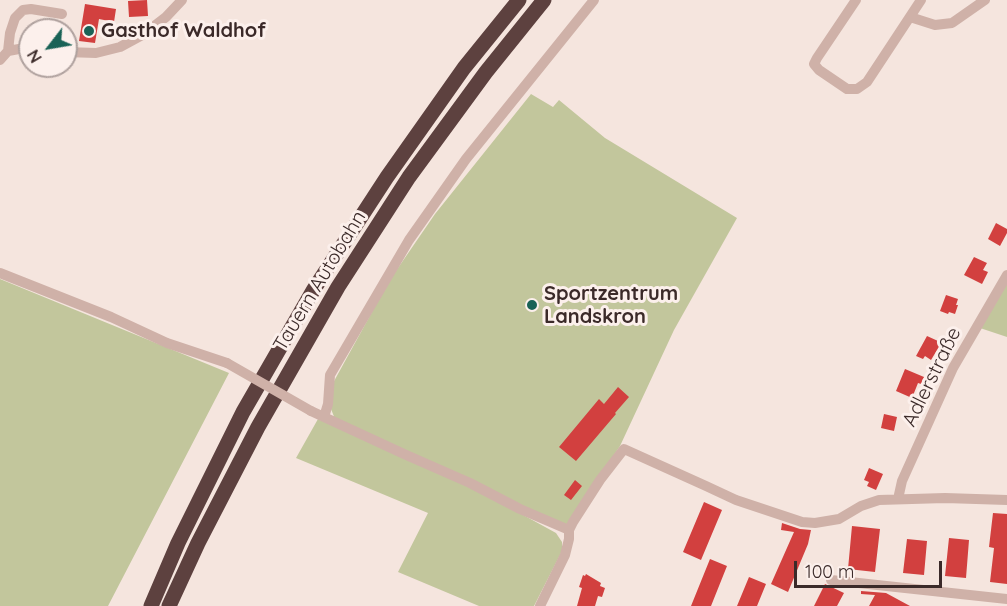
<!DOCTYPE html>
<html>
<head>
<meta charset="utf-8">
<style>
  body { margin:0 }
  #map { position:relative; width:1007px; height:606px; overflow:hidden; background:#f5e5de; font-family:Quicksand,sans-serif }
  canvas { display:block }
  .north { position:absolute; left:18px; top:18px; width:60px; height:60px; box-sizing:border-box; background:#fcf0ec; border:2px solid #afa19e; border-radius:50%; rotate:239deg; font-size:16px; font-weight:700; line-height:24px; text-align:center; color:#3b2a29 }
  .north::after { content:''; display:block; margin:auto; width:21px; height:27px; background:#196256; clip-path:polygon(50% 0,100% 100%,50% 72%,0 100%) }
  .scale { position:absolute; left:794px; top:561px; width:148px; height:27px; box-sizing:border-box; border:3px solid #3b2a29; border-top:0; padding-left:8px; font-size:18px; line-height:21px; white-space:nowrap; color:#3b2a29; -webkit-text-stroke:4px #fcf0ec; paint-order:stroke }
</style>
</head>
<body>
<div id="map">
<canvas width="1007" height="606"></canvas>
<div class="north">N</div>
<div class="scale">100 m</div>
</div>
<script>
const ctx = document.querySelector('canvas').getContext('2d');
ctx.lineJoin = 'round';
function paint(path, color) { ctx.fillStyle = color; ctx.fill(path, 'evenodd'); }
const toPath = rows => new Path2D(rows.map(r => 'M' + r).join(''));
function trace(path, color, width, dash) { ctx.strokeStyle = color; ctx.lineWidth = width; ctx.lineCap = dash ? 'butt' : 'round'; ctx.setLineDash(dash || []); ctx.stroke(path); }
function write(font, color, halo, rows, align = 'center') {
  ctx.font = font + ' Quicksand,sans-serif'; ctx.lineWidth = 6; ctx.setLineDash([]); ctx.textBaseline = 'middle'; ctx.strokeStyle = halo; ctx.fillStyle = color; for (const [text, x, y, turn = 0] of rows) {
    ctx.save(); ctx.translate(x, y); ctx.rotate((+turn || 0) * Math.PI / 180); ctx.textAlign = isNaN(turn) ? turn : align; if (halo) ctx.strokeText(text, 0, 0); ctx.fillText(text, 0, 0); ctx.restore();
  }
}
const green = toPath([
  [531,94,553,107,559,100,605,138,737,218,674,330,620,446,565,528,335,419,329,404,333,383,389,281,435,214],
  [0,279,229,373,108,606,0,606],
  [1007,283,1007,337,980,328],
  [318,419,465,483,556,533,562,542,562,551,534,606,479,606,398,572,428,513,296,458]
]);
const building = toPath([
  [147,0,148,16,129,17,128,1],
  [85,4,116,9,114,22,99,19,95,43,79,41],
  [996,223,1007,229,1007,233,1000,246,988,239],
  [974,257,987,263,983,270,988,272,982,284,964,275],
  [946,295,958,299,956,305,958,305,955,314,949,312,948,314,940,311],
  [927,336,938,341,940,345,931,360,925,356,923,359,916,356],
  [905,369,924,377,921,384,918,383,912,398,896,391],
  [618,387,629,397,615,413,616,414,576,461,559,447,599,399,604,404],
  [884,414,897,417,894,431,881,428],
  [869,468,883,474,876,490,867,486,869,482,864,480],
  [575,480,582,486,571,500,564,495],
  [704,502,722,510,701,560,683,552],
  [993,513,1007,514,1007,584,990,582,994,548,989,547],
  [782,523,800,529,811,530,808,544,788,592,771,584,794,532,781,530],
  [852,526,880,529,875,572,848,569],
  [949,538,969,540,966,578,945,576],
  [907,539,927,541,924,575,903,573],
  [710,559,727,566,711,606,691,606],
  [586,574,601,583,600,586,605,588,602,597,598,596,595,606,577,606,582,588,579,587,583,575,585,576],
  [749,577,766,584,757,606,737,606],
  [825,584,844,593,837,606,814,606],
  [861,591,886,593,910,606,869,606,875,595,861,594]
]);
const minor = toPath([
  [856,0,817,58,814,64,819,70,847,89,857,89,867,82,921,0],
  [910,17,935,25,952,23,985,0],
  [8,51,10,33,15,18,23,10,31,9,62,14],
  [66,52,96,53,120,47,144,34,166,17,182,0],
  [0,60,8,51,30,47],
  [0,273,111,317,167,343,227,363],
  [311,411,404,454,470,483,520,509,569,530],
  [324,417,328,404,330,375,409,240,466,159,594,0],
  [898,499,902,481,953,368,1007,275],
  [831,580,1007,599],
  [540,606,565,555,569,539,569,530,573,522,600,480,624,449,706,486,736,500,802,522,815,523,839,519,861,506,879,500,945,498,1007,500]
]);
const highway = toPath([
  [151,606,178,543,243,412,314,289,387,177,464,68,519,0],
  [169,606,198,543,258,427,338,287,409,177,486,72,544,0]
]);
const minorBridge = toPath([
  [227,363,311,411]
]);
const markers = [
  [89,31,6,"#196256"],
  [532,305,6,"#196256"]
];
const poiNames = [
  ["Gasthof Waldhof",101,31],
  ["Sportzentrum",544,294],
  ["Landskron",544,317]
];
const streetNames = [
  ["Tauern Autobahn",320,281,-59],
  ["Adlerstraße",932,377,-64]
];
paint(green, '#c2c69c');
paint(building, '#d2403f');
trace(minor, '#cfb1a8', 10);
trace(highway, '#5d413f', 15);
trace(minorBridge, '#cfb1a8', 10);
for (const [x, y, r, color] of markers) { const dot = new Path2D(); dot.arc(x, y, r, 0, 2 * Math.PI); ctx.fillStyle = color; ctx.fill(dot); trace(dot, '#fcf0ec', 2); }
write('bold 20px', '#3b2a29', '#fcf0ec', poiNames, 'left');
write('20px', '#3b2a29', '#fcf0ec', streetNames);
</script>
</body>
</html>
